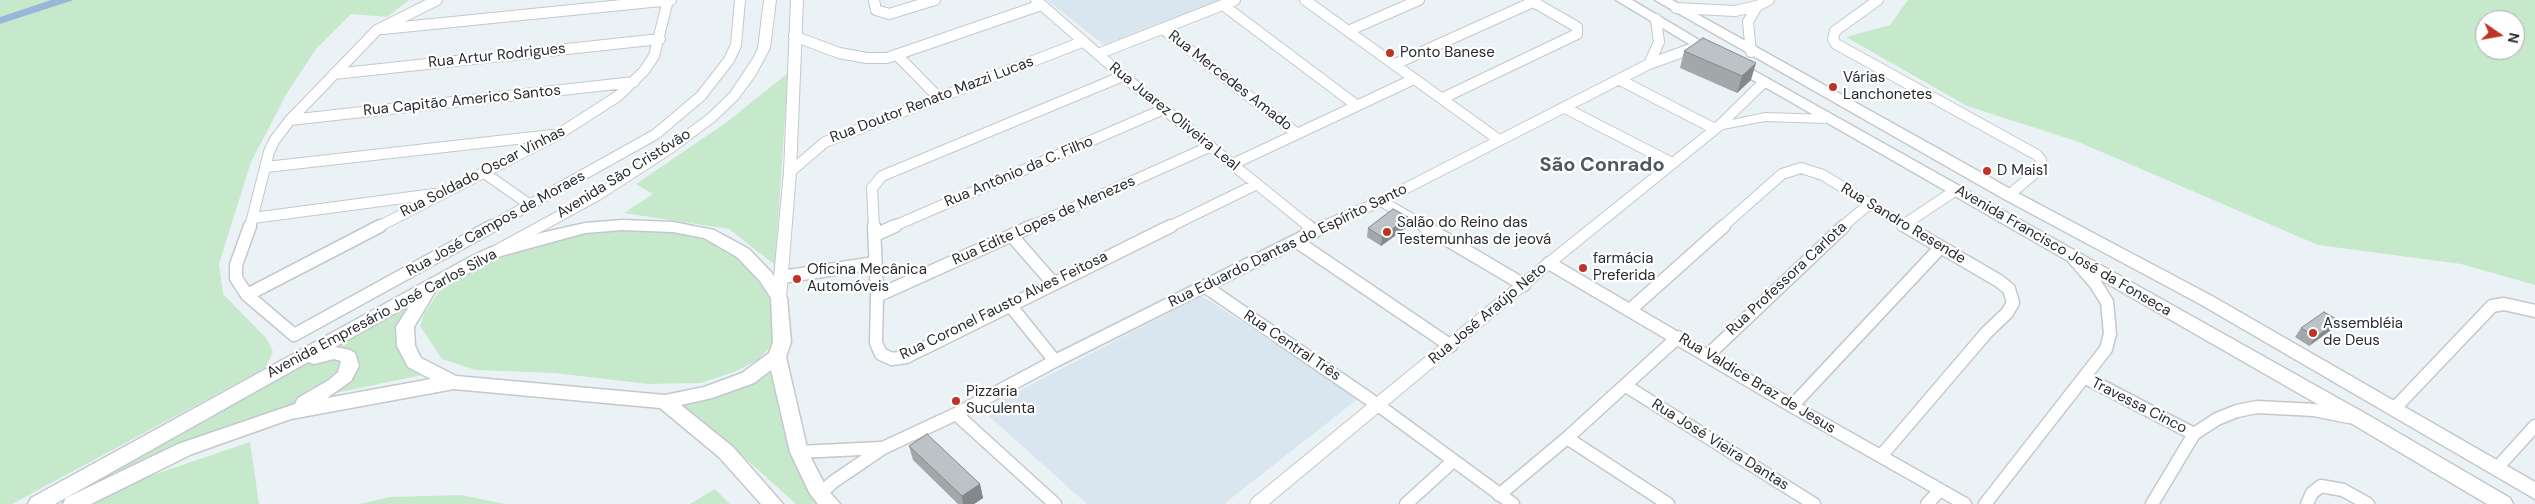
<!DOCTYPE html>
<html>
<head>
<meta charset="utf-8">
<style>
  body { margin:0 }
  #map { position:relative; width:2535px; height:504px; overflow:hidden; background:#ebf2f6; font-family:"DM Sans",sans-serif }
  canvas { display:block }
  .north { position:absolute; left:2475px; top:10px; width:50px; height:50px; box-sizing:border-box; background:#fff; border:1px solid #a9aaab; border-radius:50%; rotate:102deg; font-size:14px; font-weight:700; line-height:20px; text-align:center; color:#292b2d }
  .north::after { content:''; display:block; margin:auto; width:18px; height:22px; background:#bf3324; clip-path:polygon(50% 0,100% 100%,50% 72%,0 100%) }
</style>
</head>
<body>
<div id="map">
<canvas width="2535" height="504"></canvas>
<div class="north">N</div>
</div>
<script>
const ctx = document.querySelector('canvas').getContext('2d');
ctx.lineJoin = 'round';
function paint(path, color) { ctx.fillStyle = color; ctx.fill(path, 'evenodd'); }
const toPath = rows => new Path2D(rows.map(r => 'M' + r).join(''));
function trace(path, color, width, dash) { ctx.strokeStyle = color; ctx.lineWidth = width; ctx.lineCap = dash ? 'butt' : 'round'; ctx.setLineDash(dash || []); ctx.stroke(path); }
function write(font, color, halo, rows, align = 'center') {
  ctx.font = font + ' "DM Sans",sans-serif'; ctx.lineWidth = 4.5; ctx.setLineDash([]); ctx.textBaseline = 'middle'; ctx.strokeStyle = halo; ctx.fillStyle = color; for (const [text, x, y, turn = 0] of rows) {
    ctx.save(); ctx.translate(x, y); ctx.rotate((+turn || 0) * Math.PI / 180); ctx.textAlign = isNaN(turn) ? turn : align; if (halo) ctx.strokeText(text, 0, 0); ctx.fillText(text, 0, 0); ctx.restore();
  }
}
const built = toPath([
  [1047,0,1220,0,1104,45],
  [1202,296,1359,398,1224,504,1087,504,982,410]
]);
const green = toPath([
  [0,0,51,0,0,17],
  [74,0,409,0,387,17,351,14,316,49,287,93,251,162,219,264,223,294,267,339,273,352,265,368,12,504,0,504,0,24],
  [1908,0,2535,0,2535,285,2461,264,2318,245,2076,141,1967,106,1846,37,1890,25],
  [2485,20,2515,20,2515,50,2485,50],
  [788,73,775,265,729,229,624,213,653,194,636,184,727,122],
  [644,227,684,232,711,242,737,258,753,275,771,298,774,324,771,346,758,360,734,372,701,383,648,384,555,373,475,370,442,359,420,326,424,314,444,284,474,265,521,249,594,230],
  [415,300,402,334,432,373,306,399,186,443,95,482,56,504,50,504],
  [773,372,822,504,796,504,707,424,681,404,733,392],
  [250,442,259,504,93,504,132,482],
  [715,489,730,504,690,504],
  [461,495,505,504,360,504,390,497]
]);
const water = toPath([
  [51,0,74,0,0,24,0,17]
]);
const minorFar1 = toPath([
  [874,0,876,10,889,14,935,0],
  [1036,0,1123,76,1310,227],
  [1305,0,1499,140],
  [1878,0,1835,31,1833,39,1836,44,2037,155,2041,160,2040,169,2009,195],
  [1223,5,1356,105],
  [1676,8,1735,11,1757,6,1769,0],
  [383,29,671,0],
  [1163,29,1296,133],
  [1348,31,1419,0],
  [794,36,839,53,867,58,887,58,1041,5],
  [1751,52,1748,22,1757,6],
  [1098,54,1235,0],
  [898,56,938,97],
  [1395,64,1533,2],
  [1649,64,1659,42,1656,19],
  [334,74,660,39],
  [1620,80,1715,129],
  [1443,98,1577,34,1577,27,1530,0],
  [1565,108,1672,163],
  [290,120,634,82],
  [1233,164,1414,79],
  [266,167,552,135],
  [483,172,530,205],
  [790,172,825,142,1082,42],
  [1381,201,1426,227],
  [253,218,434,194],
  [1902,226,1956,190],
  [250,227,269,152,274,141,290,120,377,30,437,0],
  [378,227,559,134,618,96,644,71,654,56,668,0],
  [490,227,656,134,701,96,729,60,736,45,740,0],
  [874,227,872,188,882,176,1123,76],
  [892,227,1164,109],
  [1030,227,1211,146],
  [1169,227,1257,184],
  [1322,227,1381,201,1649,64,1699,46],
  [1722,227,1782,174,1801,168,1823,175,1907,227],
  [1842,227,1868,205]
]);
const minor = toPath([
  [250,226,236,265,236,278,247,295,294,335,492,226],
  [874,226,877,296,876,343,881,354,892,359,906,357,1171,226],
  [1308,226,1314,231],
  [1424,226,1524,285],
  [875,235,895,226],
  [1012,236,1053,283],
  [1296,241,1451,346],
  [1549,263,1792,406,1965,504],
  [782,277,875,263],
  [1206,287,1378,405,1513,504],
  [247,295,380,226],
  [877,296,1032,226],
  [1010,305,1055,361],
  [1630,310,1724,226],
  [1708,355,1844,226],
  [2084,377,2194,434],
  [1626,386,1814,504],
  [1792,406,1940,248],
  [2394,409,2492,306,2504,304,2535,311],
  [956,414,1055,504],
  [1567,438,1668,504],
  [799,452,881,448],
  [1881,456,1987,332,2007,313,2013,303,2009,289,1999,281,1905,226],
  [2496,469,2535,426],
  [820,494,833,482,883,448,956,414,1055,361,1325,226],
  [1499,495,1567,438,1678,337],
  [1406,504,1452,462],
  [1927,504,1940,490],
  [1985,504,2106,349,2110,334,2107,302,2095,283,2074,259],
  [2152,504,2194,434,2217,419,2237,411,2257,407,2314,410,2349,417],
  [2307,504,2312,493,2321,486,2343,490,2368,504]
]);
const tertiary = toPath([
  [764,0,776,0,770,48,755,76,738,99,715,121,672,153,601,199,504,252,494,252,492,249,494,246,591,193,664,147,707,115,730,93,754,57,758,48,764,0],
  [791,0,803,0,796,172,786,298,779,303,772,298,784,172,791,0],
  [1765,77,1771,81,1769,84,1732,120,1765,113,1828,115,1834,119,1828,123,1765,121,1723,129,1554,266,1269,504,1250,504,1252,499,1544,260,1715,123,1761,78,1765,77]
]);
const secondary = toPath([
  [1616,0,1632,0,1721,53,1714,57,1709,56,1616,0],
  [1655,0,1672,0,2014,191,2212,296,2535,482,2535,499,2200,304,2004,199,1655,0],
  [1735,60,2368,415,2510,498,2513,504,2487,504,2354,425,1730,67,1728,64,1735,60],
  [622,220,673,222,714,230,749,249,772,273,787,298,791,342,786,357,808,452,827,489,840,504,818,504,810,494,790,452,771,370,754,383,712,398,681,405,733,447,783,504,761,504,719,457,660,408,454,389,291,419,192,454,91,504,63,504,66,498,178,444,295,404,298,398,329,380,338,372,341,361,334,359,314,364,308,362,55,504,28,504,31,498,470,257,489,248,541,233,585,223,622,220],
  [622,230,673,232,704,238,737,257,760,281,771,298,773,342,769,353,742,373,704,387,665,395,456,376,421,358,415,346,414,327,436,290,501,256,585,233,622,230],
  [410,305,396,327,397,346,408,367,431,379,327,398,351,381,359,366,355,353,350,350,335,347,410,305]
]);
const wall = toPath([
  [1703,38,1751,80,1737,93,1680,68,1684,51],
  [1407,227,1381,246,1367,237,1368,228],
  [2301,328,2331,330,2309,346,2295,337],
  [909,446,980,484,983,498,974,504,958,504,913,460]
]);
const shadedWall = toPath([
  [1756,63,1751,80,1737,93,1742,76],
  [1408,217,1407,227,1381,246,1382,237],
  [2338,320,2331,330,2309,346,2316,337],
  [980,484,983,498,974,504,963,504,962,496]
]);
const building = toPath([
  [1703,38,1756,63,1742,76,1684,51,1703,38],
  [1393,209,1408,217,1382,237,1368,228,1393,209],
  [2324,312,2338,320,2316,337,2301,328,2324,312],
  [927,434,980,484,962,496,909,446,927,434]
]);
const markers = [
  [1390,53,5,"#bf3324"],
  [1833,87,5,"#bf3324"],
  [1987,171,5,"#bf3324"],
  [1387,232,5,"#bf3324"],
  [1583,268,5,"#bf3324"],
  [797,279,5,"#bf3324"],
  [2313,333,5,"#bf3324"],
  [956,401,5,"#bf3324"]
];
const poiNames = [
  ["Ponto Banese",1400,53],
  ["Várias",1843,78],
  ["Lanchonetes",1843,95],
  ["D Mais1",1997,171],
  ["Salão do Reino das",1397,223],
  ["Testemunhas de jeová",1397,240],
  ["farmácia",1593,259],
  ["Preferida",1593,276],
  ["Oficina Mecânica",807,270],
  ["Automóveis",807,287],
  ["Assembléia",2323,324],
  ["de Deus",2323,341],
  ["Pizzaria",966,392],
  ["Suculenta",966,409]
];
const streetNames = [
  ["Rua Artur Rodrigues",497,56,-6],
  ["Rua Mercedes Amado",1230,81,38],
  ["Rua Doutor Renato Mazzi Lucas",932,100,-21],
  ["Rua Capitão Americo Santos",462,101,-6],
  ["Rua Juarez Oliveira Leal",1174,117,39],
  ["Rua Soldado Oscar Vinhas",483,172,-27],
  ["Rua Antônio da C. Filho",1019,172,-23],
  ["Avenida São Cristóvão",624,174,-32],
  ["Rua Edite Lopes de Menezes",1044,221,-24],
  ["Rua José Campos de Moraes",496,224,-29],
  ["Rua Sandro Resende",1903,224,31],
  ["Rua Eduardo Dantas do Espírito Santo",1288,246,-26],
  ["Avenida Francisco José da Fonseca",2063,251,30],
  ["Rua Professora Carlota",1787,279,-43],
  ["Rua Coronel Fausto Alves Feitosa",1004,306,-26],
  ["Avenida Empresário José Carlos Silva",382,314,-28],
  ["Rua José Araújo Neto",1488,314,-40],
  ["Rua Central Três",1292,346,34],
  ["Rua Valdice Braz de Jesus",1757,384,31],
  ["Travessa Cinco",2139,406,27],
  ["Rua José Vieira Dantas",1720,445,32]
];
const districtNames = [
  ["São Conrado",1602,166]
];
paint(built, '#d9e6f0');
paint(green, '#c6e9cc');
paint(water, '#98b6d7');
trace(minorFar1, '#c3c8cd', 12);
trace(minor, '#c3c8cd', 15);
trace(tertiary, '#c3c8cd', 2);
trace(secondary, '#c3c8cd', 3);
trace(minorFar1, '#fff', 10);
trace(minor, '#fff', 12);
paint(tertiary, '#fff');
paint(secondary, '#fff');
paint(wall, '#a2a7aa');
paint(shadedWall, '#84888b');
paint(building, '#bcc2c6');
trace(building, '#84888b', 1);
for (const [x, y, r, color] of markers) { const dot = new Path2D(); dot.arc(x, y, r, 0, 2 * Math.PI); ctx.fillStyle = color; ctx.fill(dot); trace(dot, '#fff', 2); }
write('15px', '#292b2d', '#fff', poiNames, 'left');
write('15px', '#292b2d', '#fff', streetNames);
write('bold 20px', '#53585c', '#fff', districtNames);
</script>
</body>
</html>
